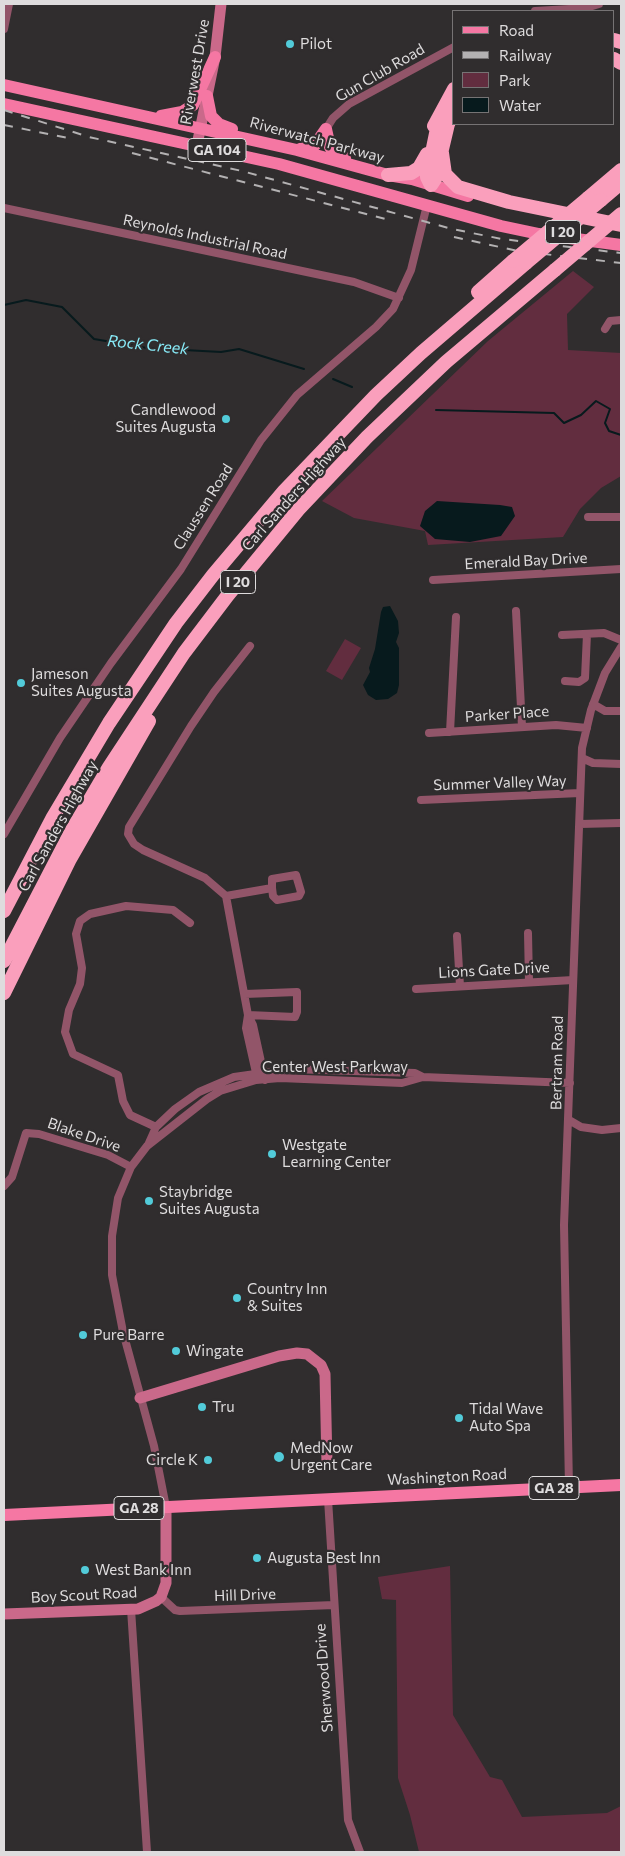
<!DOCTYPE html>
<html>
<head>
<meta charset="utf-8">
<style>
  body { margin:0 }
  #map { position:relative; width:625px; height:1856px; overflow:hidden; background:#302d2e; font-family:Commissioner,sans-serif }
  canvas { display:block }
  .frame { position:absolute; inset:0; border:5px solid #dedcdd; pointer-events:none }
  .legend { position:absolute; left:452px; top:10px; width:162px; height:115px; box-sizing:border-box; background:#302d2e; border:1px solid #767374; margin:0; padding:6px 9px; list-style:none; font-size:15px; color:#dedcdd }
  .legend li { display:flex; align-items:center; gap:10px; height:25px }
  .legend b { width:25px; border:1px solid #767374 }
</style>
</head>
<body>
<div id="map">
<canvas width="625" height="1856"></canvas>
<div class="frame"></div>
<ul class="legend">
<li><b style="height:6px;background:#f577a3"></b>Road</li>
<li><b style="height:6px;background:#b3b1b2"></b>Railway</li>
<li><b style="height:14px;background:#622d3f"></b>Park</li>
<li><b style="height:14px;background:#071a1d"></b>Water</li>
</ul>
</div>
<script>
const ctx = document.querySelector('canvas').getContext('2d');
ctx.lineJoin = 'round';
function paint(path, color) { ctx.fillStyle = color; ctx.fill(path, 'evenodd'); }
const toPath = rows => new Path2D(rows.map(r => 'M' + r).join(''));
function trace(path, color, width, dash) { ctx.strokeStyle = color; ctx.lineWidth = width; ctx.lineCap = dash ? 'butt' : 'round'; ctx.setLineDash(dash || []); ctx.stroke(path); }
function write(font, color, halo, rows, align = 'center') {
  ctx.font = font + ' Commissioner,sans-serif'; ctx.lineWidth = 4.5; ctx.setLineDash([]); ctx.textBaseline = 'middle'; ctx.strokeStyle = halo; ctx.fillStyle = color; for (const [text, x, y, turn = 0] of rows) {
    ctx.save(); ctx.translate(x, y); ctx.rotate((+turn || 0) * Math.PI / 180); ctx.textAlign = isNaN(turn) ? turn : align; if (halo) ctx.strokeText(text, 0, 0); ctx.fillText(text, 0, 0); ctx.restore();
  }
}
const green = toPath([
  [573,271,594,287,567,314,568,350,621,353,621,476,601,488,580,509,563,537,428,545,425,531,354,518,322,501,488,341],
  [345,639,361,648,342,680,326,671],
  [450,1566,453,1715,490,1777,502,1780,522,1817,607,1813,621,1806,621,1852,419,1852,410,1815,398,1778,396,1600,382,1599,378,1577]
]);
const water = toPath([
  [437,501,500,505,512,507,515,516,501,536,470,542,435,539,420,526,425,511],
  [390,606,398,621,399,633,396,642,399,648,399,685,397,693,388,699,376,700,368,695,363,685,370,672,369,668,375,649,381,612,383,607]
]);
const stream = toPath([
  [4,305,26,300,62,307,94,339,147,348,221,352,239,349,304,369],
  [333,379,352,387],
  [436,410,554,413,564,423,581,415,596,401,610,409,605,423,609,431,621,435]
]);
const street = toPath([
  [535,11,586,8,599,4],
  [4,29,9,4],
  [326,129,333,118,349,104,454,47],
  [4,208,354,282,399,298],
  [605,329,610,321,621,320],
  [588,517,621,517],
  [433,580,621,569],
  [516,611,522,727],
  [562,635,604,633,621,640],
  [250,646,214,692,191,726,129,827,128,834,134,844,143,850,205,878,226,896,248,1015,253,1025,265,1080],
  [565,681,579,682,585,678,587,634],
  [593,704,605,711,621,711],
  [450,732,456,617],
  [429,733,556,725,587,728],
  [582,758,593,763,621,764],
  [421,800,580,793],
  [580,824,621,823],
  [4,834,60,738,111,663,181,569,261,440,297,395,376,327,393,309,411,270,427,205],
  [226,896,272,888,272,879,296,875,301,892,299,896,277,900,273,896,272,888],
  [528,933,529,982],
  [457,936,460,986],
  [416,989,573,980],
  [245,994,297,992,297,1012,295,1017,248,1015],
  [248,1015,246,1028,257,1077],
  [569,1120,581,1127,602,1130,621,1128],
  [156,1127,130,1115,123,1101,118,1075,73,1054,65,1032,69,1010,80,984,82,968,76,934,80,921,90,914,126,906,173,910,190,923],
  [148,1145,156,1127,175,1109,199,1092,234,1077,291,1069,415,1073,423,1077],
  [4,1186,12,1177,26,1133,39,1134,108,1155,131,1167],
  [569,1487,564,1225,582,748,591,710,605,673,621,647],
  [328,1499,348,1820,360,1852],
  [166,1507,154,1446,123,1332,112,1275,112,1236,118,1198,131,1167,147,1146,207,1099,220,1091,256,1080,280,1078,402,1083,423,1077,570,1083],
  [161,1597,175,1610,180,1611,334,1605],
  [131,1609,147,1852]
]);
const secondary = toPath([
  [197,145,215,57,221,4],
  [140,1398,279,1356,297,1353,307,1354,321,1365,325,1374,327,1465],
  [4,1614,138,1609,156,1601,161,1597,166,1583,166,1507]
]);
const primary = toPath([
  [4,85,297,150,388,175,412,179,468,196],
  [207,96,211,116,219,124,232,129],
  [4,104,279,164,501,226,539,234,621,245],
  [161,116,182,112,193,105,215,57],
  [326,129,330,147,336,154,345,158],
  [300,149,315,145,326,129],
  [4,1515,621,1485]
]);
const highway = toPath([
  [614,40,621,42],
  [614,59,621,63],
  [439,119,427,177,431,185,435,179,448,124,454,111],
  [434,126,454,89],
  [442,153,445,174,458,187,509,202,621,225],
  [388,175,411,173,419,168,427,154],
  [588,198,621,170],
  [601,200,621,183],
  [478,292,513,261],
  [4,911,53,817,109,723,176,623,213,575,284,491,376,395,421,353,526,263],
  [4,961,72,830,109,767,184,653,228,595,298,510,367,437,446,362,555,270],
  [4,993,70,859,149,721]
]);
const rail = toPath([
  [4,110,89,137,242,171,452,229,502,239,621,253],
  [4,125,73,139],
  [132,153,393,221],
  [454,237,518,251,621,263]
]);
const highwayBridge = toPath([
  [513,261,588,198],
  [526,263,601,200],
  [555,270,621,214]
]);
const markers = [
  [290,44,5,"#52cbd9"],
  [226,419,5,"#52cbd9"],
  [21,683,5,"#52cbd9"],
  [272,1154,5,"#52cbd9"],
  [149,1201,5,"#52cbd9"],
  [237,1298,5,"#52cbd9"],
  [83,1335,5,"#52cbd9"],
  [176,1351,5,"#52cbd9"],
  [202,1407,5,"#52cbd9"],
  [459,1418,5,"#52cbd9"],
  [279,1457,6,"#52cbd9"],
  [208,1460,5,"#52cbd9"],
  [257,1558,5,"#52cbd9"],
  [85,1570,5,"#52cbd9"]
];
const shields = [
  [217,150,58],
  [563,232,35],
  [238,582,35],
  [554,1488,50],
  [139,1508,50]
];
const shieldNames = [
  ["GA 104",217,150],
  ["I 20",563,232],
  ["I 20",238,582],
  ["GA 28",554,1488],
  ["GA 28",139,1508]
];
const poiNames = [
  ["Pilot",300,44],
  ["Candlewood",216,410,"right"],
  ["Suites Augusta",216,427,"right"],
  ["Jameson",31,674],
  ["Suites Augusta",31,691],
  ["Westgate",282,1145],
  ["Learning Center",282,1162],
  ["Staybridge",159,1192],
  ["Suites Augusta",159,1209],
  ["Country Inn",247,1289],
  ["& Suites",247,1306],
  ["Pure Barre",93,1335],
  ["Wingate",186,1351],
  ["Tru",212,1407],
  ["Tidal Wave",469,1409],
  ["Auto Spa",469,1426],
  ["MedNow",290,1448],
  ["Urgent Care",290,1465],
  ["Circle K",198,1460,"right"],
  ["Augusta Best Inn",267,1558],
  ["West Bank Inn",95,1570]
];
const streetNames = [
  ["Riverwest Drive",195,72,-80],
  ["Gun Club Road",380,73,-30],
  ["Riverwatch Parkway",317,140,15],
  ["Reynolds Industrial Road",205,237,12],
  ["Carl Sanders Highway",294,494,-48],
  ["Claussen Road",203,507,-58],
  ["Emerald Bay Drive",526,561,-3],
  ["Parker Place",507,714,-4],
  ["Summer Valley Way",500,783,-2],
  ["Carl Sanders Highway",58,826,-61],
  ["Lions Gate Drive",494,970,-3],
  ["Bertram Road",557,1063,-89],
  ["Center West Parkway",335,1067],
  ["Blake Drive",84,1135,19],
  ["Washington Road",447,1477,-3],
  ["Boy Scout Road",84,1595,-3],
  ["Hill Drive",245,1595,-2],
  ["Sherwood Drive",324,1678,-94]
];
const waterNames = [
  ["Rock Creek",148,345,6]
];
paint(green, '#622d3f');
paint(water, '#071a1d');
trace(stream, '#071a1d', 2);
trace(street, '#925569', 8);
trace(secondary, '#ca698a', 11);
trace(primary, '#f577a3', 12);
trace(highway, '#fa9fbc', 14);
trace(rail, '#b3b1b2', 2, [9, 9]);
trace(highwayBridge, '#fa9fbc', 14);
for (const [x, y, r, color] of markers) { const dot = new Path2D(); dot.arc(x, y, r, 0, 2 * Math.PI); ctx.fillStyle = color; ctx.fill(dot); trace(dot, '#302d2e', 2); }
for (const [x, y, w] of shields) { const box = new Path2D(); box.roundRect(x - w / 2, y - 11.5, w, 23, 4); ctx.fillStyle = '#302d2e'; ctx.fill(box); trace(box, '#dedcdd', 1); }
write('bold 14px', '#dedcdd', null, shieldNames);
write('15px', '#dedcdd', '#302d2e', poiNames, 'left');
write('15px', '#dedcdd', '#302d2e', streetNames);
write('italic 16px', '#88ebf8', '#302d2e', waterNames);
</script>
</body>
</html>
